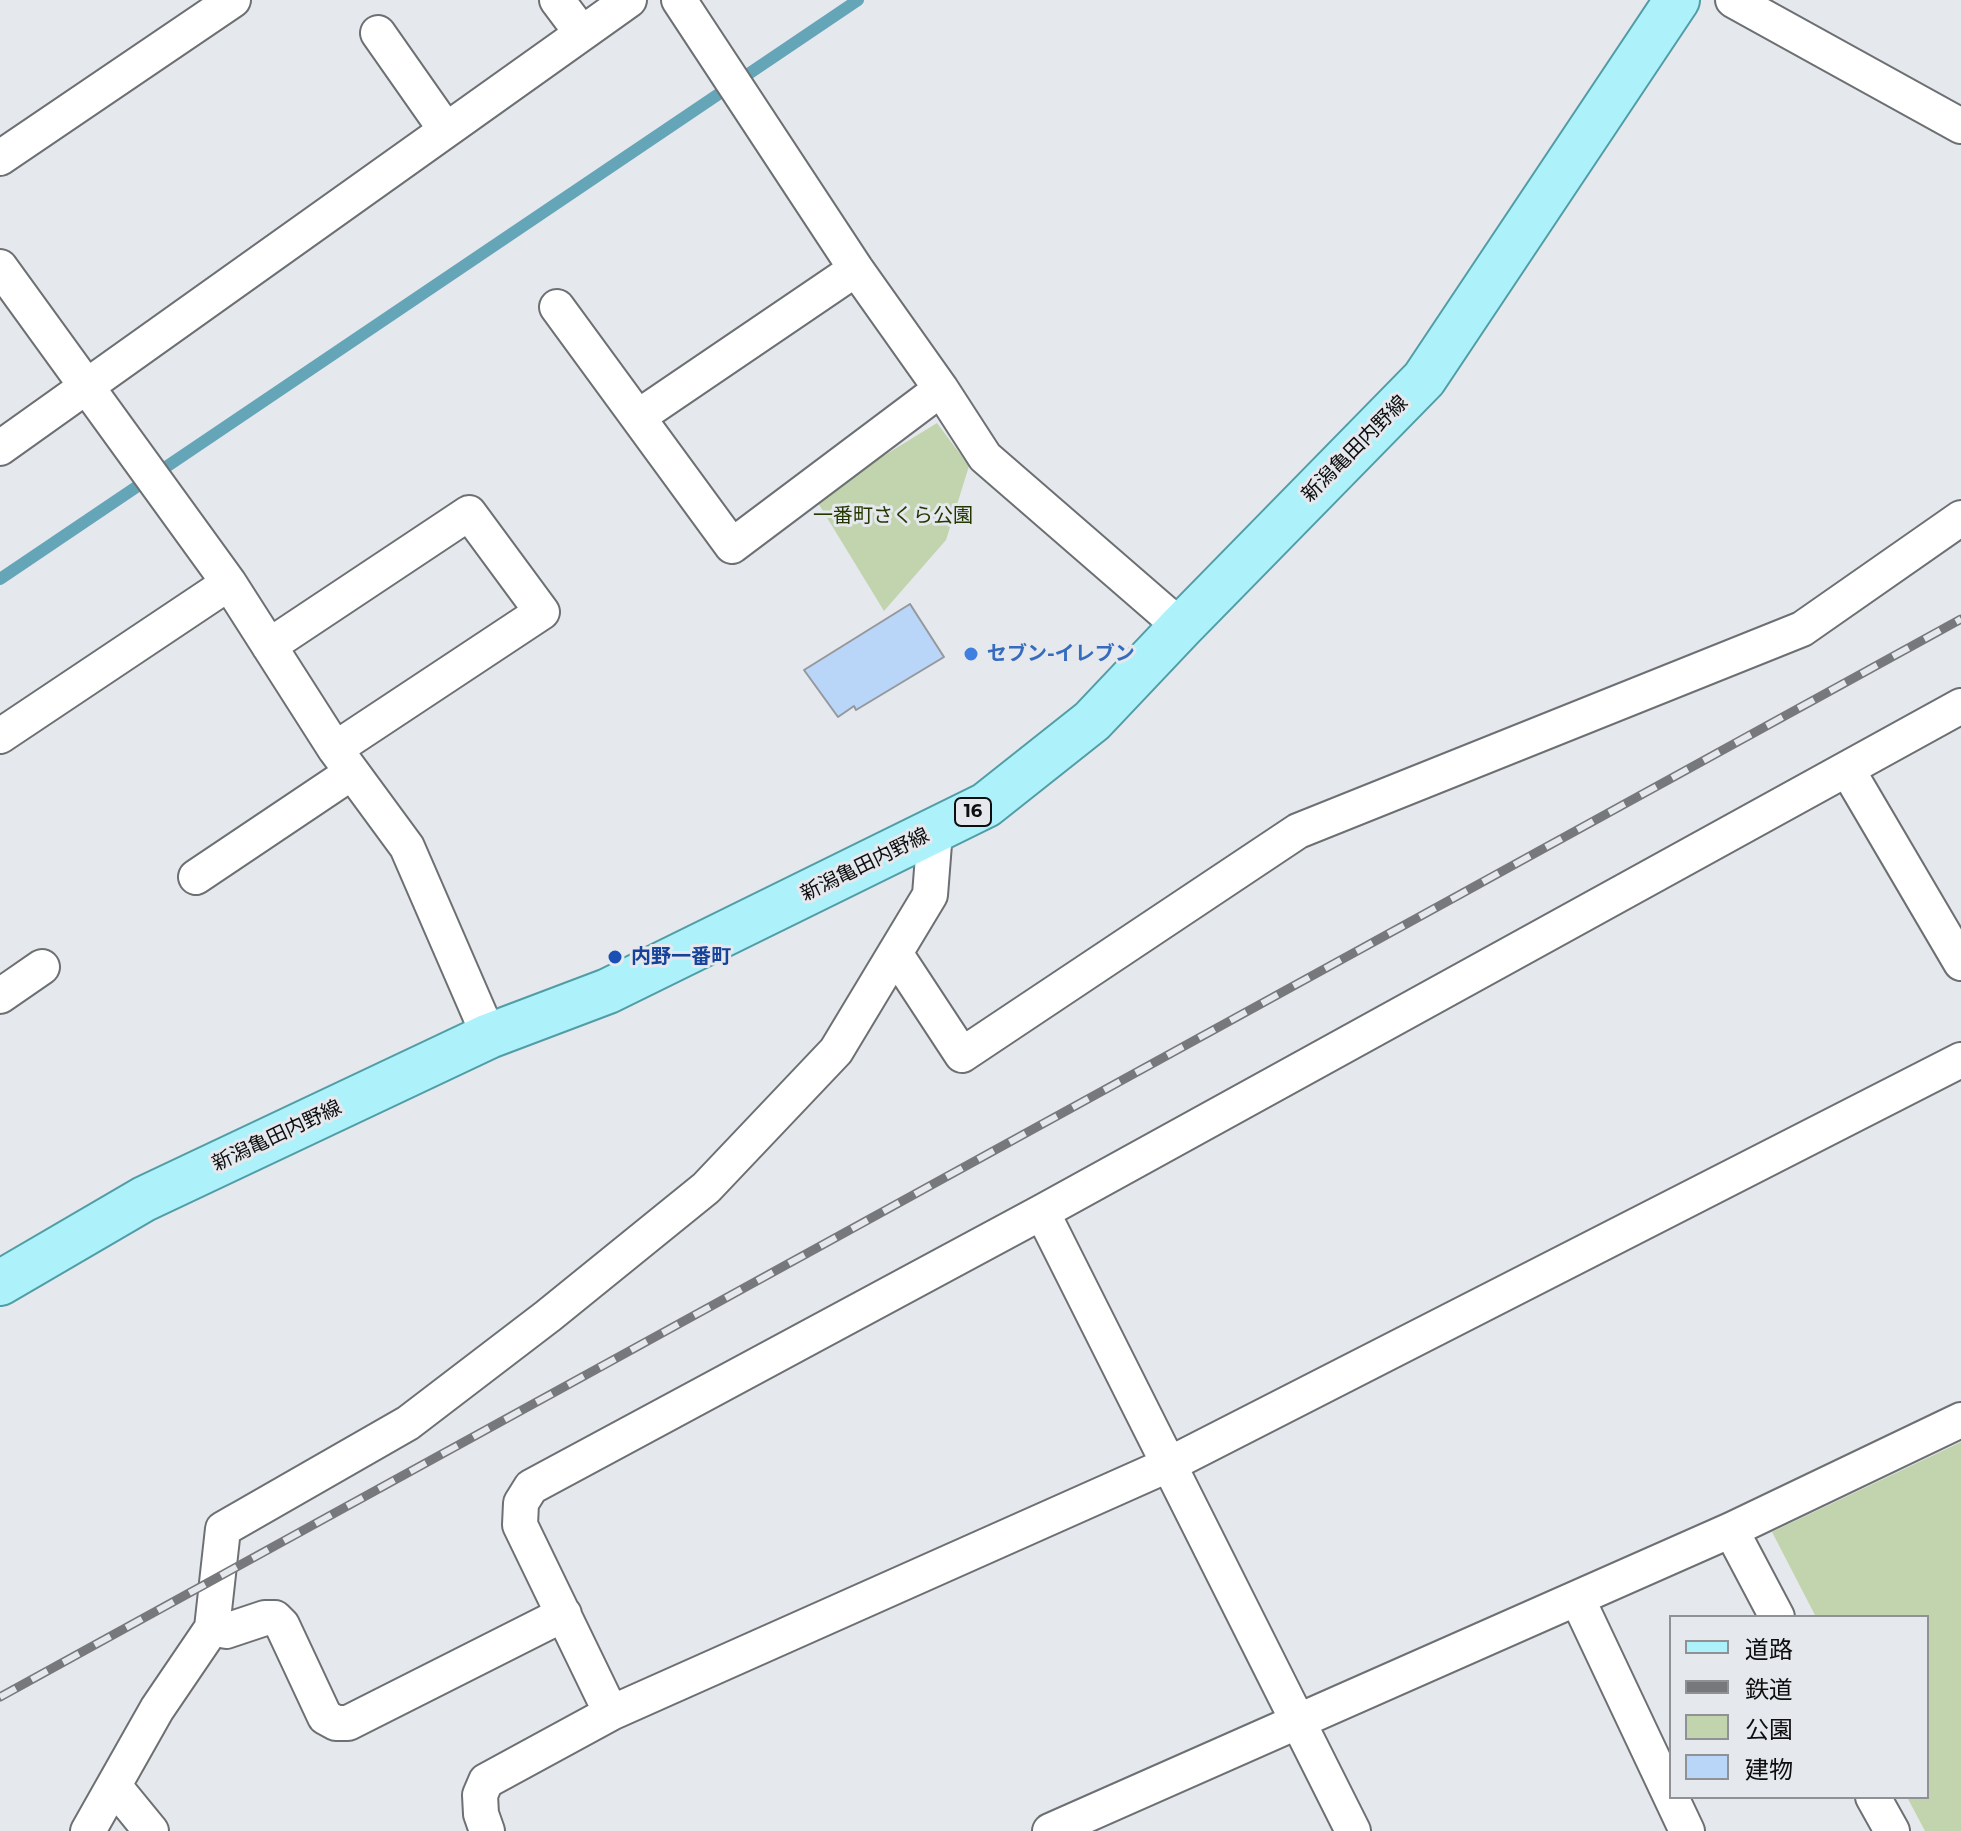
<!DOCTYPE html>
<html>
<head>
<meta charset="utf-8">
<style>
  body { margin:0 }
  #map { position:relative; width:1961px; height:1831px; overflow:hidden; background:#e5e8ec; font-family:Montserrat,"Noto Sans JP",sans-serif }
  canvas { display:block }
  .legend { position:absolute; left:1669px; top:1615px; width:260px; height:184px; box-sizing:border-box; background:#e5e8ec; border:2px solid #8f9194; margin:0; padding:10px 14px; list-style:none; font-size:24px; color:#0d0e0f }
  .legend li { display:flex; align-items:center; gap:16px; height:40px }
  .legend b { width:40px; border:2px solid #8f9194 }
</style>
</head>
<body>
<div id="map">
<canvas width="1961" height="1831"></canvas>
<ul class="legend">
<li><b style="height:10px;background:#adf2fb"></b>道路</li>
<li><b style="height:10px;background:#76787b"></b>鉄道</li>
<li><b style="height:22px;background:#c2d4ad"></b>公園</li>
<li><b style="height:22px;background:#b9d5f7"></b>建物</li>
</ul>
</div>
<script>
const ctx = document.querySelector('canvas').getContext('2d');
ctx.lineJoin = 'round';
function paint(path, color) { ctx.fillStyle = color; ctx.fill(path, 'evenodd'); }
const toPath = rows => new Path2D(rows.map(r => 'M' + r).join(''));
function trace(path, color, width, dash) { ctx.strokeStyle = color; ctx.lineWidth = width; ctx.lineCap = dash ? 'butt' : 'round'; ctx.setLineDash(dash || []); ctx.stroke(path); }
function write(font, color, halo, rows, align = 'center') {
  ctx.font = font + ' Montserrat,"Noto Sans JP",sans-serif'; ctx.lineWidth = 6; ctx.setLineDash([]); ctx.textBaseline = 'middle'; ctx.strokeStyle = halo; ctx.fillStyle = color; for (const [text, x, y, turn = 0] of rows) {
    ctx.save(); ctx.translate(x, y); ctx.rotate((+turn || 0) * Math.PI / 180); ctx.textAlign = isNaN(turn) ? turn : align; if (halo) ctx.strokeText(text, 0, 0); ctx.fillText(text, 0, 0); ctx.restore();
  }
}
const green = toPath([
  [937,423,969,466,946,540,884,611,815,498],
  [1961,1442,1961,1831,1925,1831,1907,1797,1927,1797,1927,1617,1816,1617,1772,1532]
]);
const stream = toPath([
  [0,579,858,0]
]);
const building = toPath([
  [910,604,944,657,856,710,854,706,838,717,804,670,910,604]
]);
const street = toPath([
  [557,0,581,32],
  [679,0,856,269,941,389,985,457,1181,627],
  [1733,0,1961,126],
  [378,33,446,130],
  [0,158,233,0],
  [0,267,229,583,335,749,407,847,489,1036],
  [557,307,732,546,941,389],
  [638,417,856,269],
  [0,448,629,0],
  [269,646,469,513,542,612,335,749],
  [0,736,229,583],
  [1847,769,1961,963],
  [196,877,351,773],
  [895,953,962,1055,1298,831,1802,629,1961,518],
  [0,996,42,967],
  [1042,1212,1353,1831],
  [1731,1530,1777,1617],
  [1577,1598,1687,1831],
  [212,1628,226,1631,265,1618,275,1618,282,1625,325,1717,336,1723,348,1723,564,1614],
  [611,1713,1170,1464,1961,1060],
  [115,1787,151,1831],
  [1873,1797,1892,1831],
  [88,1831,157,1709,212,1628,223,1529,408,1423,548,1316,706,1188,836,1051,930,895,935,831],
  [487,1831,481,1814,480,1795,486,1781,611,1713,520,1525,521,1503,531,1487,1042,1212,1961,706],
  [1050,1831,1731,1530,1961,1420]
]);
const primary = toPath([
  [0,1283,144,1199,489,1036,608,991,986,805,1092,721,1181,627,1424,379,1677,0]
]);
const rail = toPath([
  [0,1697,1961,619]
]);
const markers = [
  [971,654,8,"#3f7fe0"],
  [615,957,8,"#1a4fb4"]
];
const shields = [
  [973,812,36]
];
const shieldNames = [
  ["16",973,812]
];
const streetNames = [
  ["新潟亀田内野線",1355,449,-45],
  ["新潟亀田内野線",865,865,-26],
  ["新潟亀田内野線",277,1136,-25]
];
const parkNames = [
  ["一番町さくら公園",893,516]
];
const shopNames = [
  ["セブン-イレブン",987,654]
];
const transitNames = [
  ["内野一番町",631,957]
];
paint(green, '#c2d4ad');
trace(stream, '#65a5b8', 12);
paint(building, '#b9d5f7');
trace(building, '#95989c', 2);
trace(street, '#6d7073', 38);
trace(primary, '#519da6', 48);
trace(street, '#fff', 34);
trace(primary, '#adf2fb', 44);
trace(rail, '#76787b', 9);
trace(rail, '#e5e8ec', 6, [18]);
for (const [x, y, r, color] of markers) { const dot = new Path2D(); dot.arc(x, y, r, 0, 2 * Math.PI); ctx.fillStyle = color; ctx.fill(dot); trace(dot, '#e5e8ec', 3); }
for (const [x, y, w] of shields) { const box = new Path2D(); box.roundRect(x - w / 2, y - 14, w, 28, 6); ctx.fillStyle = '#e5e8ec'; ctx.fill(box); trace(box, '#0d0e0f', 2); }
write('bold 18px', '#0d0e0f', null, shieldNames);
write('20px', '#0d0e0f', '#e5e8ec', streetNames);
write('20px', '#243700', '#e5e8ec', parkNames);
write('bold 20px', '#366cbe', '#e5e8ec', shopNames, 'left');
write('bold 20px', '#164399', '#e5e8ec', transitNames, 'left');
</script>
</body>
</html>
